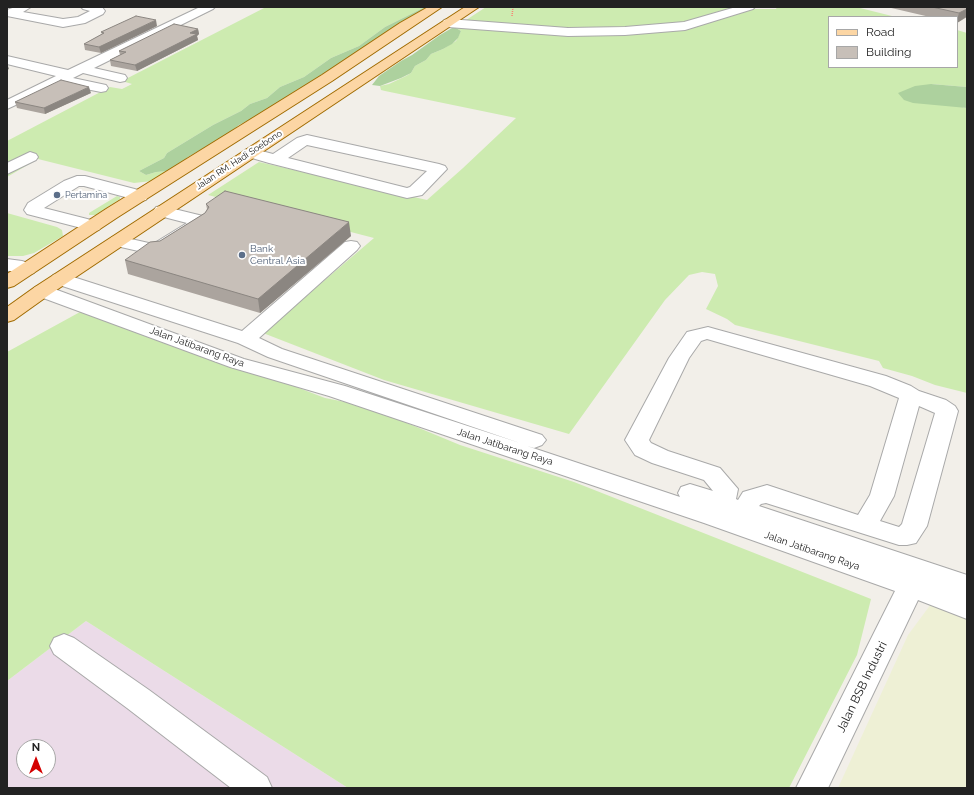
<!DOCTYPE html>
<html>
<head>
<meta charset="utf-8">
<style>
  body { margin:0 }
  #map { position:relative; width:974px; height:795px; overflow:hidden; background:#f2efe9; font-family:Raleway,sans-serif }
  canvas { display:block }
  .frame { position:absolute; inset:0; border:8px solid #222; pointer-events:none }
  .legend { position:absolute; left:828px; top:16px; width:130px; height:52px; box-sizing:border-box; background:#fff; border:1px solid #a7a7a7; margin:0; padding:5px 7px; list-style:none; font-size:12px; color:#222 }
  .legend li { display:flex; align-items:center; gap:8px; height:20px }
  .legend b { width:20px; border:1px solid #a7a7a7 }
  .north { position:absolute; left:16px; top:739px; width:40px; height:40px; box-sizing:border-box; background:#fff; border:1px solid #a7a7a7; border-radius:50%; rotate:0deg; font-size:11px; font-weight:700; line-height:16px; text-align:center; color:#222 }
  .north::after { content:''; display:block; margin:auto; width:14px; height:18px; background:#d40000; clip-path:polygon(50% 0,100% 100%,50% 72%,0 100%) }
</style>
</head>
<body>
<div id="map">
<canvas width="974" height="795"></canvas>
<div class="frame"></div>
<ul class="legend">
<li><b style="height:5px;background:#fcd6a4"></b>Road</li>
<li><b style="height:11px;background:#c7bfb8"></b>Building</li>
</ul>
<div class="north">N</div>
</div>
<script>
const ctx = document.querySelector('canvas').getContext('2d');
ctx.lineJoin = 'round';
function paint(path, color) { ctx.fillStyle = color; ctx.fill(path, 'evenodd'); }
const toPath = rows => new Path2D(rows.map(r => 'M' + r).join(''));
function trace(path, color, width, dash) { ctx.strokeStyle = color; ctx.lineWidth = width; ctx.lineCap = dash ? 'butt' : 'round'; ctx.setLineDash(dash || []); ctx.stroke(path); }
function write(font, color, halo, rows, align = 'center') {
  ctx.font = font + ' Raleway,sans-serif'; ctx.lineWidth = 4; ctx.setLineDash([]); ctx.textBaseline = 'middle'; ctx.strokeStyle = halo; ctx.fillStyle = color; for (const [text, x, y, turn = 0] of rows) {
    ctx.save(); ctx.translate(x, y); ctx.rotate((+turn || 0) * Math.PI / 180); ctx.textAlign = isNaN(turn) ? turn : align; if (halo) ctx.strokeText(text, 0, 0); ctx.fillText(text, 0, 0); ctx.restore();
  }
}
const industrial = toPath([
  [86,621,348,788,7,788,7,681],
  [24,747,48,747,48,771,24,771]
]);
const farmland = toPath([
  [931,604,967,620,967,788,838,788,908,635]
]);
const grass = toPath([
  [266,7,425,7,385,27,359,46,331,58,304,77,280,87,267,98,250,104,241,111,213,125,167,153,164,158,139,171,146,175,156,172,169,171,152,181,134,183,38,159,7,177,7,141,110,87,122,89,132,84,122,81],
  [486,7,726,7,730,9,776,9,777,7,856,7,896,17,829,17,829,67,957,67,957,30,967,33,967,87,931,84,964,108,967,108,967,393,935,385,912,376,883,368,879,361,735,325,727,319,706,309,718,286,715,274,702,272,689,275,665,300,569,434,384,380,263,333,374,238,208,195,259,162,427,200,463,168,516,118,385,91,381,90,380,86,389,84,406,76,411,73,415,66,426,60,431,54,443,49,456,41,461,31,456,28,457,26],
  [117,196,120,197,120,199,96,215,89,215,89,213],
  [7,213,57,227,62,230,63,236,34,253,23,256,7,256],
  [80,312,273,378,325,398,366,406,460,445,574,482,871,599,857,655,789,788,348,788,86,621,7,681,7,352]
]);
const forest = toPath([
  [425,7,431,7,286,97,265,112,239,125,228,134,188,157,183,162,169,171,156,172,146,175,139,171,164,158,167,153,213,125,241,111,250,104,267,98,280,87,304,77,331,58,359,46,385,27],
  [452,28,456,28,461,31,458,38,452,44,443,49,431,54,426,60,415,66,411,73,401,78,380,86,372,85,379,76,401,61,412,55,440,35],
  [931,84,967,87,967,108,913,103,904,100,898,93,915,86]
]);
const path = toPath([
  [512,16,513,7]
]);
const minor = toPath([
  [15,7,31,7,23,12,63,19,78,17,90,11,83,9,81,7,102,7,105,11,103,14,85,23,63,27,7,16,7,10,15,7],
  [200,7,215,7,213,9,94,68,125,75,127,78,125,81,120,82,83,73,73,78,106,85,108,88,106,91,101,92,61,84,7,109,7,100,56,76,7,64,7,56,68,70,200,7],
  [736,7,755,7,753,9,685,30,625,35,568,36,448,27,444,26,442,23,444,20,448,19,568,28,625,27,684,22,736,7],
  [307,135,439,164,445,166,447,169,422,195,407,198,269,163,245,156,242,153,245,150,250,148,273,154,297,138,307,135],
  [307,145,427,171,410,187,407,188,288,158,307,145],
  [30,152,36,154,38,157,36,160,7,174,7,163,30,152],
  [77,176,85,176,146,192,148,196,146,200,140,201,84,186,79,186,44,208,99,222,102,226,99,230,93,231,27,214,24,210,28,203,64,181,77,176],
  [162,206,207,217,210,221,207,225,162,254,156,255,112,245,109,241,112,237,118,236,153,244,187,223,156,215,153,211,156,207,162,206],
  [351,241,357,242,360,246,357,250,259,338,282,349,542,435,546,440,542,445,534,448,527,446,680,497,678,493,681,487,690,484,713,491,704,480,652,463,635,455,625,440,669,358,687,332,708,327,715,329,886,376,911,386,919,391,946,400,955,406,958,411,927,526,916,543,907,545,899,545,766,503,761,504,759,506,967,575,967,619,918,600,828,788,796,788,895,591,704,523,329,396,230,367,35,295,32,291,35,287,42,285,49,287,244,359,345,386,520,443,268,357,238,343,53,283,51,279,53,275,60,273,67,275,242,331,345,242,351,241],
  [707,339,870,386,899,398,870,495,858,515,767,485,743,492,738,500,736,499,738,489,720,468,668,451,651,443,649,440,689,358,701,341,707,339],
  [919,406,935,413,902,524,899,527,880,521,894,496,919,406],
  [7,259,22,261,34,265,36,269,34,273,27,275,13,271,7,271,7,259],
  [64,634,74,638,149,690,267,777,272,788,231,788,127,708,54,654,50,646,54,638,64,634]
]);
const major = toPath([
  [428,7,442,7,332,81,118,217,14,286,7,288,7,274,106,209,322,75,400,23,428,7],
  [465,7,479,7,49,295,14,320,7,322,7,307,35,287,465,7]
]);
const wall = toPath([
  [887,7,967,7,967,17,957,23,957,17,930,17],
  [157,26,101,53,85,50,84,44,102,34,101,32],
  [198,29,199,34,197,36,198,40,137,71,111,66,110,60,120,55,119,51],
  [91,93,45,114,17,108,15,102],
  [206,204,351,236,260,313,128,274,125,260,160,241,205,213,207,209]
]);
const shadedWall = toPath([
  [967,9,967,15,966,17,957,23,957,20,959,13],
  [156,20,157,26,101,53,99,47],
  [198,29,199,34,197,36,198,40,137,71,135,65,190,33],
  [7,63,9,69,7,70],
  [89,87,91,93,45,114,44,108],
  [349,222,351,236,260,313,258,299]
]);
const building = toPath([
  [932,7,967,7,967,9,959,13,932,7],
  [136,16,156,20,99,47,84,44,104,33,101,32,136,16],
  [174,24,198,29,190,33,197,34,135,65,110,60,126,52,119,51,174,24],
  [61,80,89,87,44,108,15,102,61,80],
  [225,191,349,222,258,299,125,260,150,242,160,241,205,213,209,207,206,204,225,191]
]);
const markers = [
  [57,195,4,"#5c6f8a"],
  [242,255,4,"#5c6f8a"]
];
const farStreetnames = [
  ["Jalan RM. Hadi Soebono",239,160,-33]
];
const farServicenames = [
  ["Pertamina",65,195]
];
const serviceNames = [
  ["Bank",250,249],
  ["Central Asia",250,261]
];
const streetNames = [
  ["Jalan Jatibarang Raya",197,347,20],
  ["Jalan Jatibarang Raya",505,447,18],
  ["Jalan Jatibarang Raya",812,551,19]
];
const nearStreetnames = [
  ["Jalan BSB Industri",862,687,-64]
];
paint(industrial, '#ebdbe8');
paint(farmland, '#eef0d5');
paint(grass, '#cdebb0');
paint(forest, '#add19e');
trace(minor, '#a9a9a9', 2);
trace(major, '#a06b00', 2);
trace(path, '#fa8072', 1.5, [1, 1]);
paint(minor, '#fff');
paint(major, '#fcd6a4');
paint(wall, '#aba49e');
paint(shadedWall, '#8b8681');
paint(building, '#c7bfb8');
trace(building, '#8b8681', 1);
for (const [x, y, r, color] of markers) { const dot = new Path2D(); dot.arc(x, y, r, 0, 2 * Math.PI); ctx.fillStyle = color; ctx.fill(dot); trace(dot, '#fff', 1.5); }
write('9px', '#222', '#fff', farStreetnames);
write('9px', '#4e5e75', '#fff', farServicenames, 'left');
write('10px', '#4e5e75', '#fff', serviceNames, 'left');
write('10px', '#222', '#fff', streetNames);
write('12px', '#222', '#fff', nearStreetnames);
</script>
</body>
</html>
